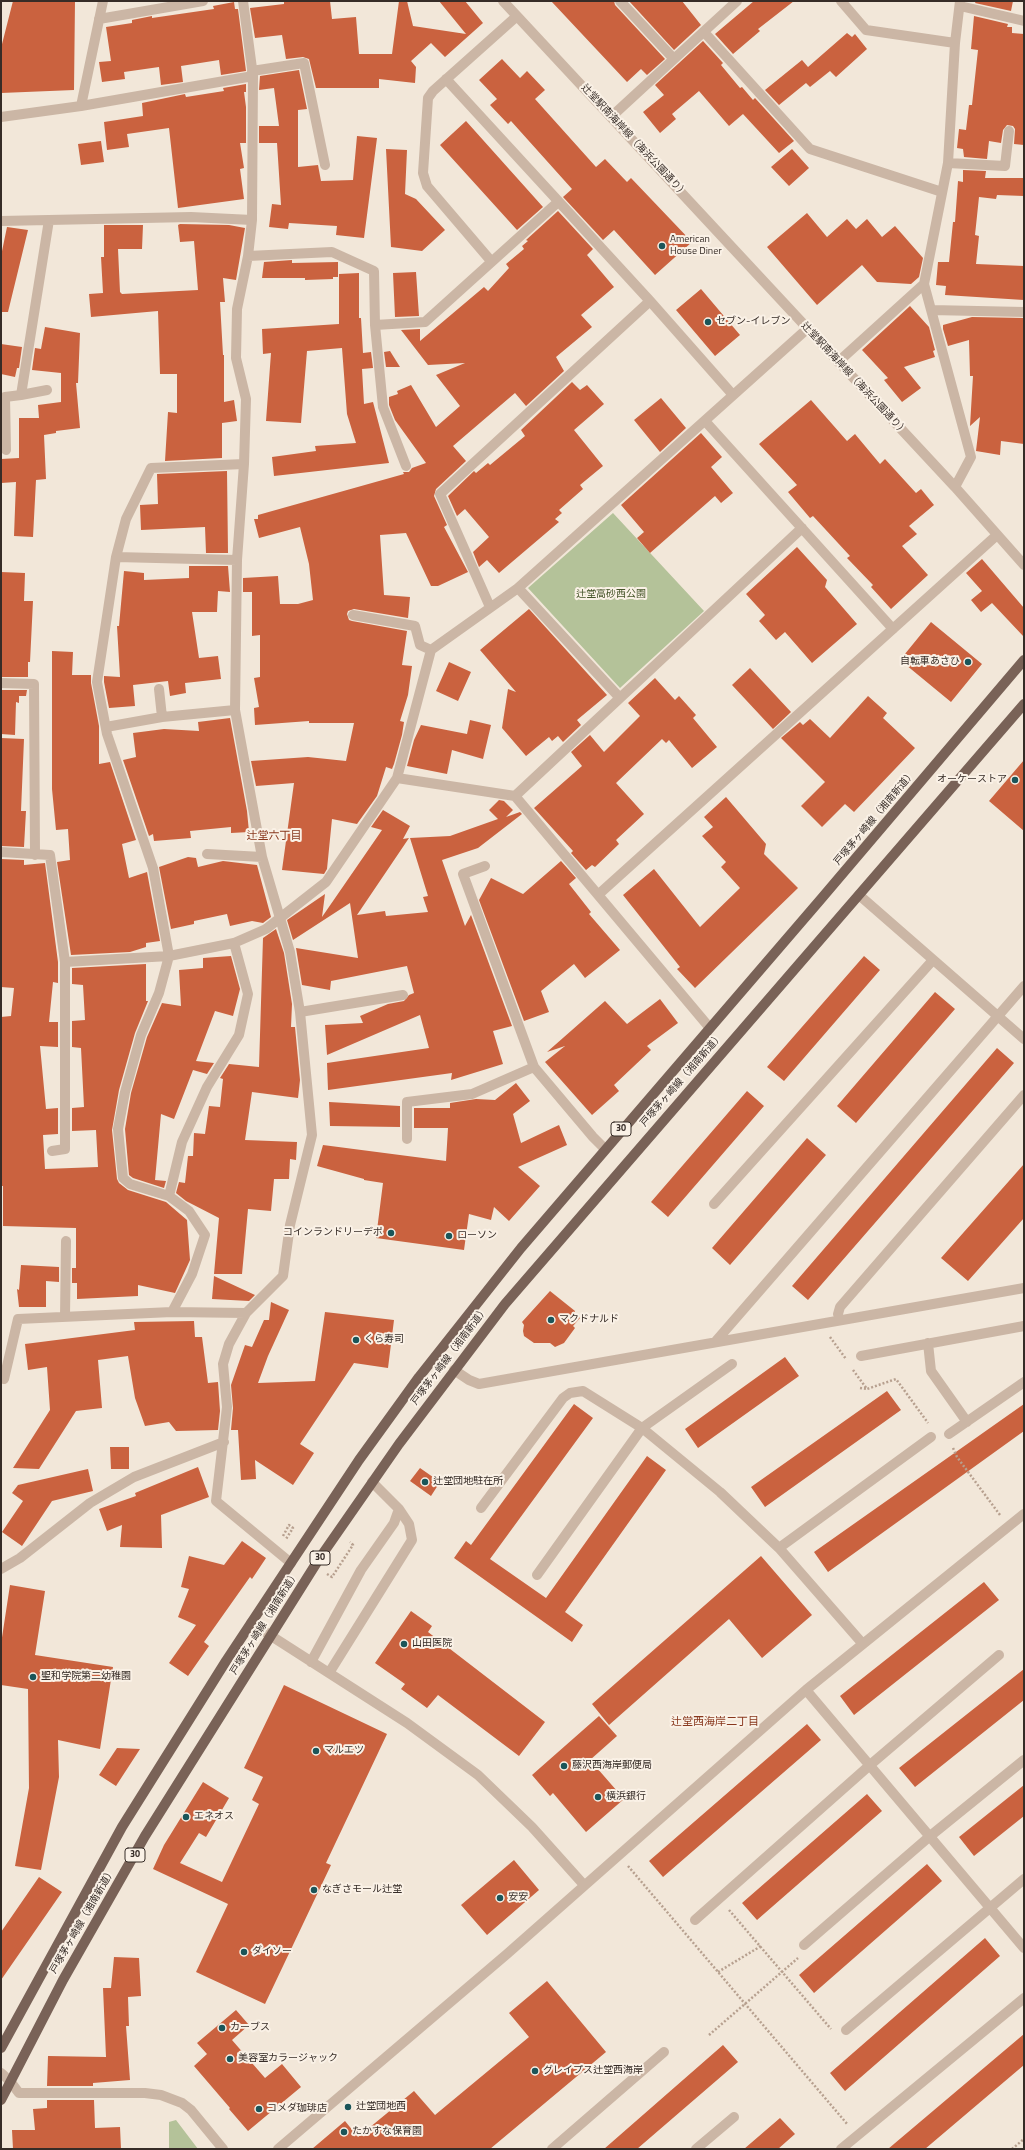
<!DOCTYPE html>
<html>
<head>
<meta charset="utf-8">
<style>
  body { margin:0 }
  #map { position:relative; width:1025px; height:2150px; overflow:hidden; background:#f2e7d9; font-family:"Titillium Web",sans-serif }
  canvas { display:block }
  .frame { position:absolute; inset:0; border:2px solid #362c27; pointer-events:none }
</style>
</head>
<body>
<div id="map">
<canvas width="1025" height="2150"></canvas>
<div class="frame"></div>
</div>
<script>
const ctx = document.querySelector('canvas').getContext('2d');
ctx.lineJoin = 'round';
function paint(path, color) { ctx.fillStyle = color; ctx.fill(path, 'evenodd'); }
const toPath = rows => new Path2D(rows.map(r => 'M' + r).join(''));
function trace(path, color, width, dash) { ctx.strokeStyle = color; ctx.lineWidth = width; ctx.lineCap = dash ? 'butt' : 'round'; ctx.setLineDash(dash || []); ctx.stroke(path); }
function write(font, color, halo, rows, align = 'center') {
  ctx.font = font + ' "Titillium Web","Noto Sans JP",sans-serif'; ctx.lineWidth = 4; ctx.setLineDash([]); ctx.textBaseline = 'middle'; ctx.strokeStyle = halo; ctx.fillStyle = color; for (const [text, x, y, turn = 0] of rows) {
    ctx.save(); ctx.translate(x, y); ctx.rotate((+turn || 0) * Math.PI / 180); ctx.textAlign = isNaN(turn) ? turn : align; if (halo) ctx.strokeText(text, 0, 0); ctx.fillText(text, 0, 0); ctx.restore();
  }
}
const green = toPath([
  [613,513,704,611,620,688,528,588],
  [176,2120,198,2149,169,2149,169,2122]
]);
const building = toPath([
  [13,1,75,1,74,90,1,93,1,48],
  [284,1,330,1,332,19,356,17,359,54,392,54,399,1,407,1,413,26,466,34,439,1,465,1,483,23,445,57,431,43,411,61,416,67,415,83,379,79,379,88,316,88,309,59,303,57,286,59,282,35,255,38,250,8,284,4],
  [551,1,614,1,615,5,665,59,647,75,641,69,627,82],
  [629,1,682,1,701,25,674,50],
  [754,1,794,1,758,29,760,31,733,54,715,34],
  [976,1,1013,1,1011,11,975,3],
  [234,2,235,9,238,9,246,71,221,75,219,60,181,66,183,82,161,85,159,67,124,72,125,79,102,82,99,62,111,61,106,27,132,23,132,20,152,16,152,18,214,9,213,6],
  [974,16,1008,24,1007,27,1012,27,1012,33,1024,34,1024,145,1014,144,1015,129,1013,126,1007,125,1003,130,1001,143,989,141,987,159,964,157,963,149,957,148,959,129,966,130,969,105,972,105,978,50,971,49],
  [847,33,852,37,855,34,867,49,836,77,830,71,810,87,806,83,779,105,765,90,802,60,808,67],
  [703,41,723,63,721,65,740,88,742,87,753,100,755,98,794,141,779,153,743,114,729,126,699,91,672,114,676,119,660,133,643,112,664,95,655,85],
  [502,59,520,78,527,71,545,90,535,99,596,167,605,159,627,182,631,178,692,242,655,275,614,230,603,240,563,197,572,189,511,121,508,124,490,105,497,99,479,80],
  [299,70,307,109,298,110,298,167,318,165,321,181,353,180,357,136,377,138,364,238,336,235,337,226,289,223,288,229,269,227,272,204,281,205,277,143,259,143,259,126,279,126,274,88,259,90,260,76],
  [246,84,246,92,244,92,246,107,246,143,240,143,244,168,240,169,244,199,178,208,169,128,127,134,129,147,107,150,104,122,143,116,142,103,185,94,186,97,224,91,223,88],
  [466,121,543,207,517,230,440,145],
  [101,141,104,162,81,165,78,144],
  [386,149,407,150,405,194,416,199,445,230,422,251,391,247],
  [792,149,809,168,789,186,771,167],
  [963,170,986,171,985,178,1024,178,1024,196,997,195,996,199,979,197,975,235,979,236,976,264,1024,266,1024,300,945,295,946,286,936,285,938,262,949,262,953,222,955,222,958,181,963,182],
  [558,211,593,249,587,255,614,287,581,315,592,327,556,357,564,371,526,406,515,393,453,446,466,461,436,489,434,496,447,525,444,527,468,572,438,586,431,586,406,533,380,535,384,595,410,597,408,618,354,609,348,611,347,614,349,620,352,621,407,631,402,665,412,666,408,695,400,721,404,722,402,735,394,764,392,769,386,767,377,796,357,824,332,819,327,869,324,874,282,870,294,783,256,786,251,761,308,757,346,761,354,723,309,723,309,721,255,725,254,708,259,707,254,678,260,677,260,635,252,636,252,592,243,592,243,578,278,576,280,604,298,604,313,600,309,564,300,527,259,538,254,519,258,519,258,515,404,474,403,472,409,472,412,468,426,463,395,420,389,405,389,397,398,394,397,391,411,385,436,427,460,406,436,375,465,363,428,365,401,330,420,329,420,341,484,287,488,291,509,268,506,264,524,249,522,246,528,241,526,240],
  [807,213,827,237,847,219,856,229,867,219,882,237,895,226,923,258,919,277,911,284,877,282,862,265,817,305,767,247],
  [180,224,229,225,245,228,236,280,223,278,225,302,220,302,223,355,224,355,224,402,234,400,237,421,222,423,222,458,165,461,168,412,177,413,177,374,160,374,158,311,91,317,89,294,103,293,101,257,104,257,104,225,143,225,142,249,118,249,120,292,122,294,198,290,194,241,180,242,178,225],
  [7,227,28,230,8,312,1,312,1,256],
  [292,260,292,263,338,262,338,277,333,277,333,279,305,280,305,278,262,278,264,262],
  [416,272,419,316,395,317,393,273],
  [359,273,359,318,361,318,363,353,371,352,373,368,362,369,364,404,373,402,389,463,274,476,272,457,316,451,315,446,356,443,347,414,342,348,307,351,301,423,266,421,271,353,263,354,262,329,339,324,339,274],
  [701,289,740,335,715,356,676,310],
  [910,306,929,327,935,350,933,351,935,357,904,367,921,388,902,402,884,380,888,378,862,350],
  [972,317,1024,318,1024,444,1001,441,1000,455,976,451,980,417,970,426,973,376,970,376,969,340,948,346,943,329,943,325],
  [45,327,80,333,78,383,76,383,80,428,56,431,56,433,44,435,46,479,36,480,33,537,14,536,16,482,1,483,1,459,19,458,19,418,39,418,38,405,61,402,61,373,32,370,35,348,41,349],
  [1,344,22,347,19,368,17,368,15,377,1,374],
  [390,351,400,367,386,367,384,352],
  [572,382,580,390,587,385,604,404,574,430,603,466,580,485,583,489,559,510,562,513,555,519,559,522,499,573,487,560,479,567,473,552,489,537,465,509,457,516,448,496,474,471,476,473,488,463,490,465,525,436,521,430],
  [661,398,686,428,660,452,634,420],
  [811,400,847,441,855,434,880,464,885,459,916,493,921,489,934,505,909,526,917,534,902,546,928,575,891,609,871,587,873,585,847,558,850,556,813,516,810,518,788,492,797,485,759,444],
  [701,433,722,457,711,467,733,493,721,503,715,496,650,553,637,538,644,532,621,505],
  [227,471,228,553,206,553,205,527,141,530,140,505,158,504,157,474],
  [797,547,827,580,825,587,857,624,812,663,785,632,776,640,759,621,765,615,746,594],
  [982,559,1024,608,1024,637,992,603,981,612,971,600,982,591,966,573],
  [189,566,228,566,230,592,218,591,217,612,192,612,199,658,218,656,221,679,185,683,186,693,170,696,168,681,133,685,135,706,109,708,104,682,104,676,120,677,117,626,119,626,124,571,144,573,144,580,189,578],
  [1,572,25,573,24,601,33,601,30,662,28,662,28,677,1,677],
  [529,609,607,695,577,720,581,725,563,742,558,736,552,741,549,737,526,756,502,728,508,689,516,692,480,650],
  [931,622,982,664,951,702,900,660],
  [52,651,73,652,72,675,91,675,91,683,99,726,99,764,110,762,136,840,122,844,129,878,147,872,160,941,146,943,146,947,130,952,71,955,57,862,70,860,68,829,56,830,52,789],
  [449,662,471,672,458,701,436,691],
  [750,668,791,712,773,729,732,685],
  [655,678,675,700,679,696,696,715,693,718,717,747,692,768,669,740,666,743,662,739,616,783,644,814,616,840,619,844,595,867,592,865,586,870,571,853,573,851,534,808,582,766,571,752,590,735,604,752,640,716,628,703],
  [1,690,27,690,26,696,19,696,19,703,16,702,15,735,1,734],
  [868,696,887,713,883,718,915,748,854,812,845,804,822,827,801,806,825,782,781,738,800,722,803,725,810,719,830,738],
  [230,718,247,811,249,832,231,833,231,827,190,831,191,838,154,841,153,834,149,836,123,760,136,757,133,733,164,729,199,731,198,722],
  [470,720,491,725,483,759,452,750,447,774,407,766,414,740,421,725,467,734],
  [1,738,24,739,21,811,26,811,24,847,1,846],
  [1024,760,1024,831,989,801],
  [726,797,766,844,764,854,798,888,695,988,677,969,680,967,623,895,654,869,700,927,740,888,721,867,726,862,702,836,713,827,704,817],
  [499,800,504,801,513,810,506,817,520,812,522,814,478,848,442,860,465,926,471,915,512,1026,493,1031,503,1064,451,1080,452,1073,328,1090,327,1063,429,1048,420,1015,327,1055,325,1025,363,1023,360,1016,388,1004,404,1001,409,995,414,993,407,966,331,981,330,990,302,985,296,948,358,958,350,903,293,940,287,920,325,894,322,917,382,830,371,827,383,810,410,826,403,839,409,838,357,915,385,911,386,916,428,912,423,897,428,896,410,838,450,836,498,819,489,810],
  [188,857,196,858,198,867,223,861,257,865,271,917,263,923,252,921,230,926,227,914,194,921,194,924,171,929,159,867],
  [1,859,24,860,24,865,45,863,58,962,58,983,53,982,49,1022,58,1022,58,1047,40,1046,46,1109,58,1108,58,1134,43,1135,45,1169,98,1167,96,1130,72,1131,72,1108,84,1107,81,1048,72,1047,72,1021,85,1020,83,985,72,984,72,968,146,964,146,1001,148,1001,135,1033,119,1090,112,1130,117,1179,119,1183,128,1190,166,1202,187,1220,190,1260,175,1293,138,1285,138,1296,77,1299,77,1283,72,1283,72,1268,76,1268,76,1228,3,1226,3,1186,1,1186,1,1017,11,1016,14,988,1,987],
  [561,861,576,878,569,884,591,912,589,914,620,950,585,978,574,964,541,991,549,1012,524,1021,479,900,491,878,523,894],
  [276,929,284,953,292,1004,291,1027,295,1027,300,1080,298,1098,252,1092,245,1140,297,1142,296,1160,290,1159,289,1179,274,1179,271,1211,248,1209,242,1274,214,1274,219,1218,186,1201,176,1193,179,1182,185,1183,188,1156,193,1156,194,1133,205,1134,209,1106,220,1107,223,1079,220,1078,229,1064,259,1067,263,938],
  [231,956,240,989,233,1016,215,1011,196,1061,214,1063,207,1074,193,1070,174,1119,161,1114,155,1180,166,1181,164,1188,133,1178,129,1175,125,1129,131,1093,147,1037,162,1003,181,1006,179,970,203,968,203,958],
  [864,956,880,970,784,1081,767,1067],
  [935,992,955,1009,856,1123,837,1106],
  [660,999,678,1023,647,1046,651,1050,614,1085,619,1091,592,1115,545,1062,565,1046,547,1052,605,1001,627,1024],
  [997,1048,1014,1063,808,1300,792,1286],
  [516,1083,530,1101,513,1114,521,1143,559,1125,567,1145,518,1167,540,1186,509,1221,494,1207,491,1220,469,1214,464,1250,376,1238,383,1183,364,1180,364,1179,317,1166,323,1145,446,1161,448,1128,414,1128,414,1108,450,1108,450,1103,476,1099,495,1100],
  [747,1091,764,1106,668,1217,651,1202],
  [329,1102,400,1106,400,1127,330,1126],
  [807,1138,826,1155,730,1265,712,1248],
  [1024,1164,1024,1218,968,1281,941,1258],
  [21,1265,59,1267,59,1282,46,1281,46,1307,19,1307,17,1289,19,1290],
  [214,1276,255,1295,249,1301,212,1299],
  [550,1291,575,1311,574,1314,580,1318,573,1326,575,1328,564,1343,555,1347,550,1343,534,1343,524,1336,523,1331,524,1325,522,1322],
  [271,1302,289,1310,268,1356,258,1383,315,1381,325,1312,394,1320,388,1368,354,1363,300,1444,314,1453,293,1485,255,1460,256,1479,241,1480,238,1430,231,1430,233,1408,231,1385,245,1345,252,1347,264,1320,269,1320],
  [194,1321,195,1337,202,1337,208,1383,218,1382,220,1411,218,1430,176,1431,169,1422,145,1426,135,1398,128,1356,98,1360,102,1408,76,1411,39,1469,13,1468,50,1410,47,1367,28,1370,25,1344,135,1330,134,1322],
  [785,1357,799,1376,698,1448,685,1429],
  [887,1391,901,1410,765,1507,751,1487],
  [574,1404,593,1418,490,1559,546,1598,647,1456,666,1470,565,1612,583,1625,572,1642,454,1558,466,1541,471,1545],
  [1024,1404,1024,1431,828,1572,814,1552],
  [110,1447,129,1447,129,1469,111,1469],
  [198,1467,209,1497,161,1515,162,1548,120,1547,122,1525,107,1531,99,1509,136,1496,135,1493],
  [420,1468,440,1482,431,1496,410,1481],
  [88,1469,93,1491,52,1501,22,1546,2,1532,23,1501,12,1493,18,1485],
  [242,1541,266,1558,252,1579,250,1577,204,1642,209,1646,188,1676,169,1663,196,1625,178,1617,189,1589,181,1587,189,1556,224,1565],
  [761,1556,812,1615,762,1658,729,1619,609,1725,592,1704],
  [984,1582,999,1600,854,1715,840,1696],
  [10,1585,45,1591,35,1655,113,1667,100,1749,58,1740,59,1777,41,1870,15,1866,29,1788,28,1689,1,1685,1,1644],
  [411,1611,432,1626,428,1632,545,1722,519,1756,438,1695,427,1708,401,1689,405,1684,375,1663],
  [1024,1669,1024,1700,915,1787,899,1768],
  [284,1685,387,1734,326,1863,331,1865,265,2004,196,1972,228,1904,153,1869,164,1845,203,1782,229,1798,206,1837,199,1833,180,1863,222,1882,259,1804,252,1800,263,1777,244,1768],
  [599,1716,617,1736,590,1760,624,1799,586,1832,553,1793,550,1796,532,1775],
  [807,1724,821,1740,663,1877,649,1861],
  [117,1748,140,1749,116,1786,99,1775],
  [1024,1785,1024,1816,974,1856,959,1837],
  [867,1794,882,1811,757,1920,742,1903],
  [514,1860,539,1890,487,1935,461,1905],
  [927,1864,942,1881,814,1993,799,1975],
  [39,1877,62,1892,1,1980,1,1932],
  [985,1938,1000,1956,845,2091,830,2073],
  [114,1957,139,1958,141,1996,128,1997,129,2026,126,2026,130,2080,93,2083,93,2086,47,2086,48,2056,106,2057,103,1988,111,1988],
  [547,1981,606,2052,490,2149,312,2149,345,2121,358,2137,414,2091,435,2115,529,2037,509,2013],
  [236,2010,249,2025,232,2040,265,2078,282,2064,301,2087,248,2131,229,2109,230,2108,194,2066,207,2054,197,2043],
  [1024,2034,1024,2065,925,2149,888,2149],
  [723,2045,738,2062,637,2149,604,2149],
  [47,2100,94,2100,95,2128,120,2127,121,2149,13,2149,12,2130,35,2130,33,2109,47,2108],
  [780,2118,795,2134,778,2149,744,2149]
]);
const path = toPath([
  [830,1337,846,1359],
  [853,1370,867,1389,896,1379,928,1423],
  [860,1388,867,1389],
  [953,1448,957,1457,1000,1515],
  [283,1536,289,1525,293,1528,286,1539],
  [327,1574,332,1577,353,1545,350,1542],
  [628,1866,848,2125],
  [729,1910,831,2029],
  [718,1972,761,1946],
  [709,2035,798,1958],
  [1012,2149,1024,2139]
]);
const minor = toPath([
  [243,1,253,76,252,220,248,256,237,309,236,358,246,399,244,464,237,560,235,710,262,857,290,952,300,1012,312,1135,290,1225,283,1276,246,1313,229,1344,223,1364,227,1407,216,1501,291,1563],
  [503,1,955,487,1024,565],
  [620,1,674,59],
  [841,1,866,30,955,43],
  [960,6,1024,21],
  [99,19,203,1],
  [704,32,810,149,942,192],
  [252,71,304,63,325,165],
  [446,79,650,301,733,395],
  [81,106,103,1],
  [1,117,81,106,253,76],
  [611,117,737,1],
  [948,163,1005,166,1009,131],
  [1,221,191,217,252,220],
  [248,256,332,252,374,271,375,325,425,322,558,202],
  [491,261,427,186,423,173,428,98,433,91,517,16],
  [924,284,971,457,955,487],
  [931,310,1024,312],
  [375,325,383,407,406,466],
  [838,362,924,284,948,163,955,43,960,1],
  [47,390,21,395,49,220],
  [705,421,893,629],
  [6,450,5,397,21,395],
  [116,557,237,560],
  [518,588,620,698],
  [490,607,440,494,650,301],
  [353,615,415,626,420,645,431,650],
  [1,683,34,684,35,855],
  [159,689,162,717],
  [106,727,162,717,235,710],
  [397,778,515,796,709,1027],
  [515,796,802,528],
  [1,852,50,855,65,962,65,1149,52,1151],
  [207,854,262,857],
  [485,866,463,874,534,1067,593,1137,605,1149],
  [599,894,997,535],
  [859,895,1024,1039],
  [65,962,169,956,234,943,266,929,326,882,397,778,431,650,518,588,807,329],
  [300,1012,403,995],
  [407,1139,407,1102,472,1094,534,1067],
  [169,1196,182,1142,207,1087,239,1035,248,994,234,943],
  [714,1204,933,960],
  [172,1312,192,1274,205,1235,189,1211,169,1196,130,1184,123,1178,118,1129,125,1092,141,1035,159,993,169,956,153,868,107,734,97,682,116,557,126,519,151,468,244,464],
  [838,1314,840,1307,1024,1095],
  [65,1317,66,1241],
  [716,1341,1024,986],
  [928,1343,931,1371,967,1422],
  [861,1356,1024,1326],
  [454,1370,469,1380,479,1384,1024,1288],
  [1,1378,4,1379,18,1319,172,1312,246,1313],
  [949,1434,1024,1382],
  [481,1508,563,1398,570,1393,583,1391,642,1428,720,1492,779,1548,862,1643],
  [779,1548,931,1437],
  [1,1569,20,1558,90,1503,134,1477,224,1442],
  [537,1575,642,1428,732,1364],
  [251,1623,407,1723,478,1775,532,1827,584,1885],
  [311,1662,361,1570,394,1523,399,1509],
  [329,1673,412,1540,409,1524,399,1509,372,1482],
  [806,1690,1024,1948],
  [695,1920,870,1765,999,1655],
  [804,1945,929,1837,1024,1760],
  [846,2030,1024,1879],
  [1,2073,10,2081,19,2093,145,2093,161,2095,182,2103,191,2110,223,2149],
  [278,2149,507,1954,806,1690,1024,1514],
  [552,2149,664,2052],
  [696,2149,734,2117],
  [841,2149,1024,1998]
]);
const major = toPath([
  [1,2048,122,1827,226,1661,359,1460,419,1377,521,1248,821,899,1024,660],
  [1,2100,63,1980,145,1836,319,1559,399,1444,505,1304,1024,704]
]);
const markers = [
  [662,246,4,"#1b5559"],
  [708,322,4,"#1b5559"],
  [968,662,4,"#1b5559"],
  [1015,780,4,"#1b5559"],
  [391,1233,4,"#1b5559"],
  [449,1236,4,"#1b5559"],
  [551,1320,4,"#1b5559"],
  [356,1340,4,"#1b5559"],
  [425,1482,4,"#1b5559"],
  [404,1644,4,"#1b5559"],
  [33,1677,4,"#1b5559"],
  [316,1751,4,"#1b5559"],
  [564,1766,4,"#1b5559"],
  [598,1797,4,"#1b5559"],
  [186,1817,4,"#1b5559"],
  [314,1890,4,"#1b5559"],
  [500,1898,4,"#1b5559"],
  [244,1952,4,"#1b5559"],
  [222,2028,4,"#1b5559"],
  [230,2059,4,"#1b5559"],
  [535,2071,4,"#1b5559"],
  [348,2107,4,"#1b5559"],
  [259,2109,4,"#1b5559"],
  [344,2132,4,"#1b5559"]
];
const shields = [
  [621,1129,20],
  [320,1558,20],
  [135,1855,20]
];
const shieldNames = [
  ["30",621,1129],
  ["30",320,1558],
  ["30",135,1855]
];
const streetNames = [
  ["辻堂駅南海岸線（海浜公園通り）",634,141,47],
  ["辻堂駅南海岸線（海浜公園通り）",854,379,47],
  ["戸塚茅ヶ崎線（湘南新道）",875,818,-50],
  ["戸塚茅ヶ崎線（湘南新道）",682,1080,-49],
  ["戸塚茅ヶ崎線（湘南新道）",450,1356,-53],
  ["戸塚茅ヶ崎線（湘南新道）",265,1623,-58],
  ["戸塚茅ヶ崎線（湘南新道）",83,1921,-60]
];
const poiNames = [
  ["American",670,240],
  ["House Diner",670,252],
  ["セブン-イレブン",716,322],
  ["自転車あさひ",960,662,"right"],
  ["オーケーストア",1007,780,"right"],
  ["コインランドリーデポ",383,1233,"right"],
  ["ローソン",457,1236],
  ["マクドナルド",559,1320],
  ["くら寿司",364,1340],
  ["辻堂団地駐在所",433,1482],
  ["山田医院",412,1644],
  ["聖和学院第二幼稚園",41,1677],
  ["マルエツ",324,1751],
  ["藤沢西海岸郵便局",572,1766],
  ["横浜銀行",606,1797],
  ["エネオス",194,1817],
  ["なぎさモール辻堂",322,1890],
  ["安安",508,1898],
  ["ダイソー",252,1952],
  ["カーブス",230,2028],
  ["美容室カラージャック",238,2059],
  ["グレイプス辻堂西海岸",543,2071],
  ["辻堂団地西",356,2107],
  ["コメダ珈琲店",267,2109],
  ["たかすな保育園",352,2132]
];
const parkNames = [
  ["辻堂高砂西公園",611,595]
];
const neighbourhoodNames = [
  ["辻堂六丁目",274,836],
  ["辻堂西海岸二丁目",715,1722]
];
paint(green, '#b4c299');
paint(building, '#ca623f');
trace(path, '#b7a08f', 2.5, [2, 2]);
trace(minor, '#cbb6a5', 10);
trace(major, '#796257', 10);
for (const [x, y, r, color] of markers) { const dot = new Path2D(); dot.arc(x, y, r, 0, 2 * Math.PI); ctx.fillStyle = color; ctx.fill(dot); trace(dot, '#faf1e6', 1.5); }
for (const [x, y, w] of shields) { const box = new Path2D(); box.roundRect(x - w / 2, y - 7, w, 14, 3); ctx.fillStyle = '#faf1e6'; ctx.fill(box); trace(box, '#362c27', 1); }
write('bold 9px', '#362c27', null, shieldNames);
write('10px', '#362c27', '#faf1e6', streetNames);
write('10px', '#362c27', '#faf1e6', poiNames, 'left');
write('10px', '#455529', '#faf1e6', parkNames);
write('11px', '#88371d', '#faf1e6', neighbourhoodNames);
</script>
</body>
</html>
